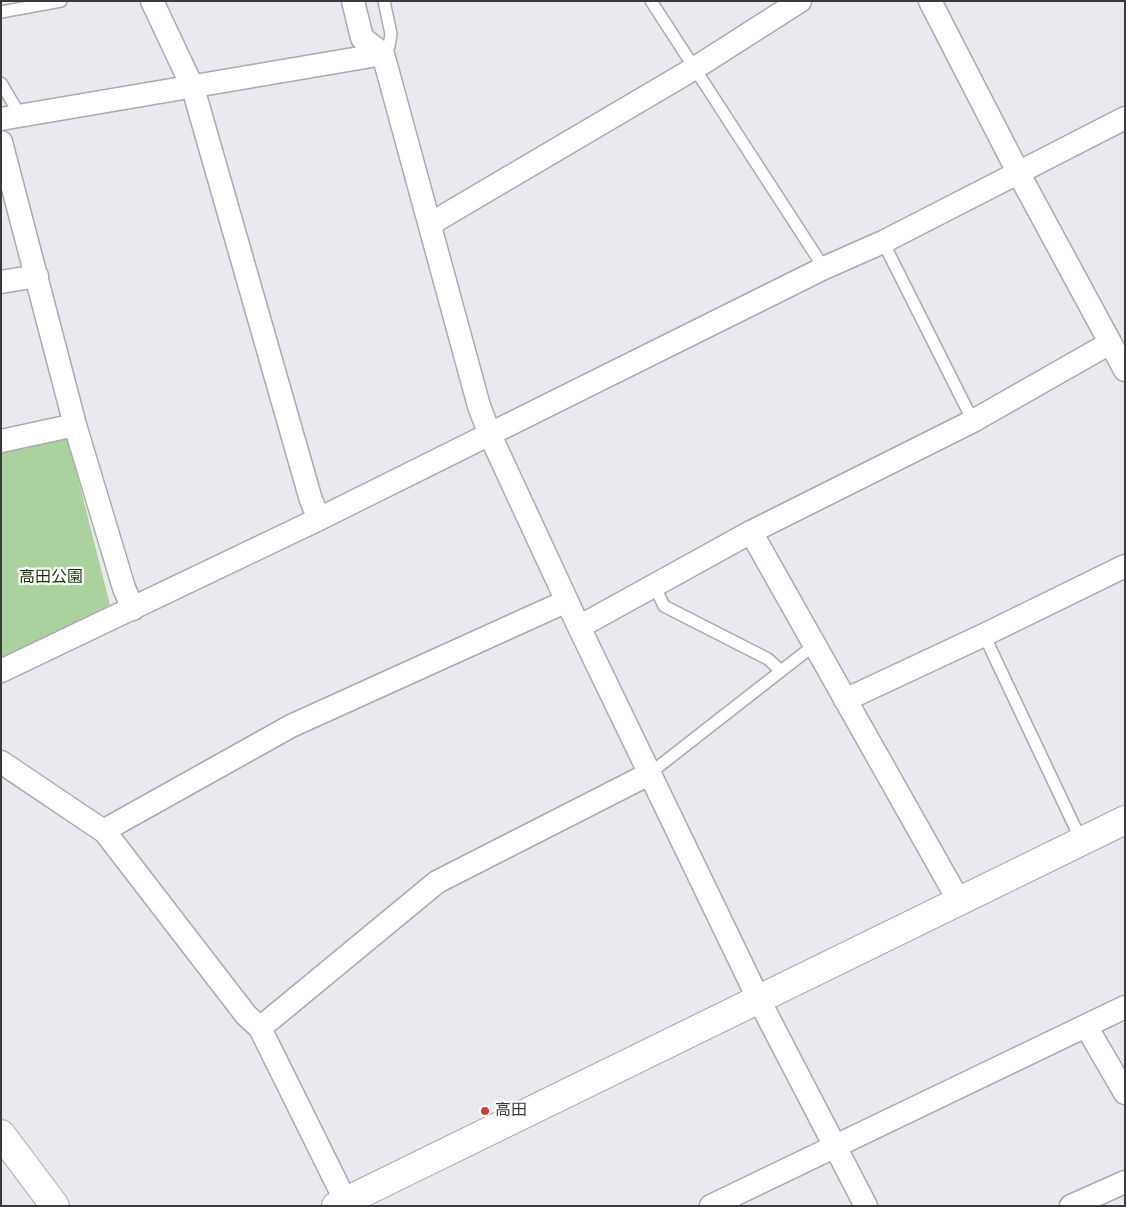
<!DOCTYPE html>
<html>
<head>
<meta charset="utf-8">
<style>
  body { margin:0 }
  #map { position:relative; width:1126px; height:1207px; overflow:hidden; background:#e9eaf0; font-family:Poppins,sans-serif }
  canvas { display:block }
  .frame { position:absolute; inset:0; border:2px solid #393a3c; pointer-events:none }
</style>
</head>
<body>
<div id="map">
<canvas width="1126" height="1207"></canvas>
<div class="frame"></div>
</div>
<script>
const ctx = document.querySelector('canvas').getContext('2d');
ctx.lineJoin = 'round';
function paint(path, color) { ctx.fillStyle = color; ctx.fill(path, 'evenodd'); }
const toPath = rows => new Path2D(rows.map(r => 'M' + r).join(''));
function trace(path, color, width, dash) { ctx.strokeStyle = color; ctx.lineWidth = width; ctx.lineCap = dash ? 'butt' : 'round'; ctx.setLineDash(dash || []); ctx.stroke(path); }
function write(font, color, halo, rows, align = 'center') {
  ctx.font = font + ' Poppins,"Noto Sans JP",sans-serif'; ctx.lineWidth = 4.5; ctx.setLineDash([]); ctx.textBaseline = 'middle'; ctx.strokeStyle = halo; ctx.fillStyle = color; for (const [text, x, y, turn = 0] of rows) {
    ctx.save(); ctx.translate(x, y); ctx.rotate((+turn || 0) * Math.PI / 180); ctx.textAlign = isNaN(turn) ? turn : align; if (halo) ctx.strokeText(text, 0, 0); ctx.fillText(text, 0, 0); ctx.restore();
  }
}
const green = toPath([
  [68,438,110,605,1,658,1,450]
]);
const lane = toPath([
  [651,1,824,268],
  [1,12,61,1],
  [383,54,389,46,391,34,384,1],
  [1,83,20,115],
  [883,242,973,421],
  [654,585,664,606,768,659,781,671],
  [984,635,1082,842],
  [649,774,813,646]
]);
const street = toPath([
  [152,1,193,88,311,500,319,519],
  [353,1,362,38,383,54,479,406,490,435,579,627,758,998,866,1206],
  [930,1,1019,174,1125,370],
  [1,119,383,54],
  [1,142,75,425,124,588,133,609],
  [430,224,695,68,800,1],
  [1,282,37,276],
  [1,441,75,425],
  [751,532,959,901],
  [579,627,751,532,973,421,1110,343],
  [1,671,319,519,824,268,883,242,1125,118],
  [845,700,984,635,1125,566],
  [1,762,105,832,246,1015,260,1028],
  [105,832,112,826,291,726,567,601],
  [1086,1026,1125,1093],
  [348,1206,260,1028,437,882,649,774],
  [711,1206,1125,1007],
  [1071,1206,1125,1182]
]);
const secondary = toPath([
  [1,1134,55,1206],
  [336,1206,1125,820]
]);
const markers = [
  [485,1111,5,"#cd3f36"]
];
const parkNames = [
  ["高田公園",51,578]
];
const poiNames = [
  ["高田",495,1111]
];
paint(green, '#abd19f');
trace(lane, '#a9aab0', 14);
trace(street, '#a9aab0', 25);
trace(secondary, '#a9aab0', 30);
trace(lane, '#fff', 11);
trace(street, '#fff', 22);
trace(secondary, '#fff', 28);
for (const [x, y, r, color] of markers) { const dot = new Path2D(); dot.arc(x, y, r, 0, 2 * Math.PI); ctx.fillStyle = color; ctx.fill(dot); trace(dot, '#fff', 2); }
write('16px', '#133406', '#fff', parkNames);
write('16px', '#393a3c', '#fff', poiNames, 'left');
</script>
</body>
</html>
